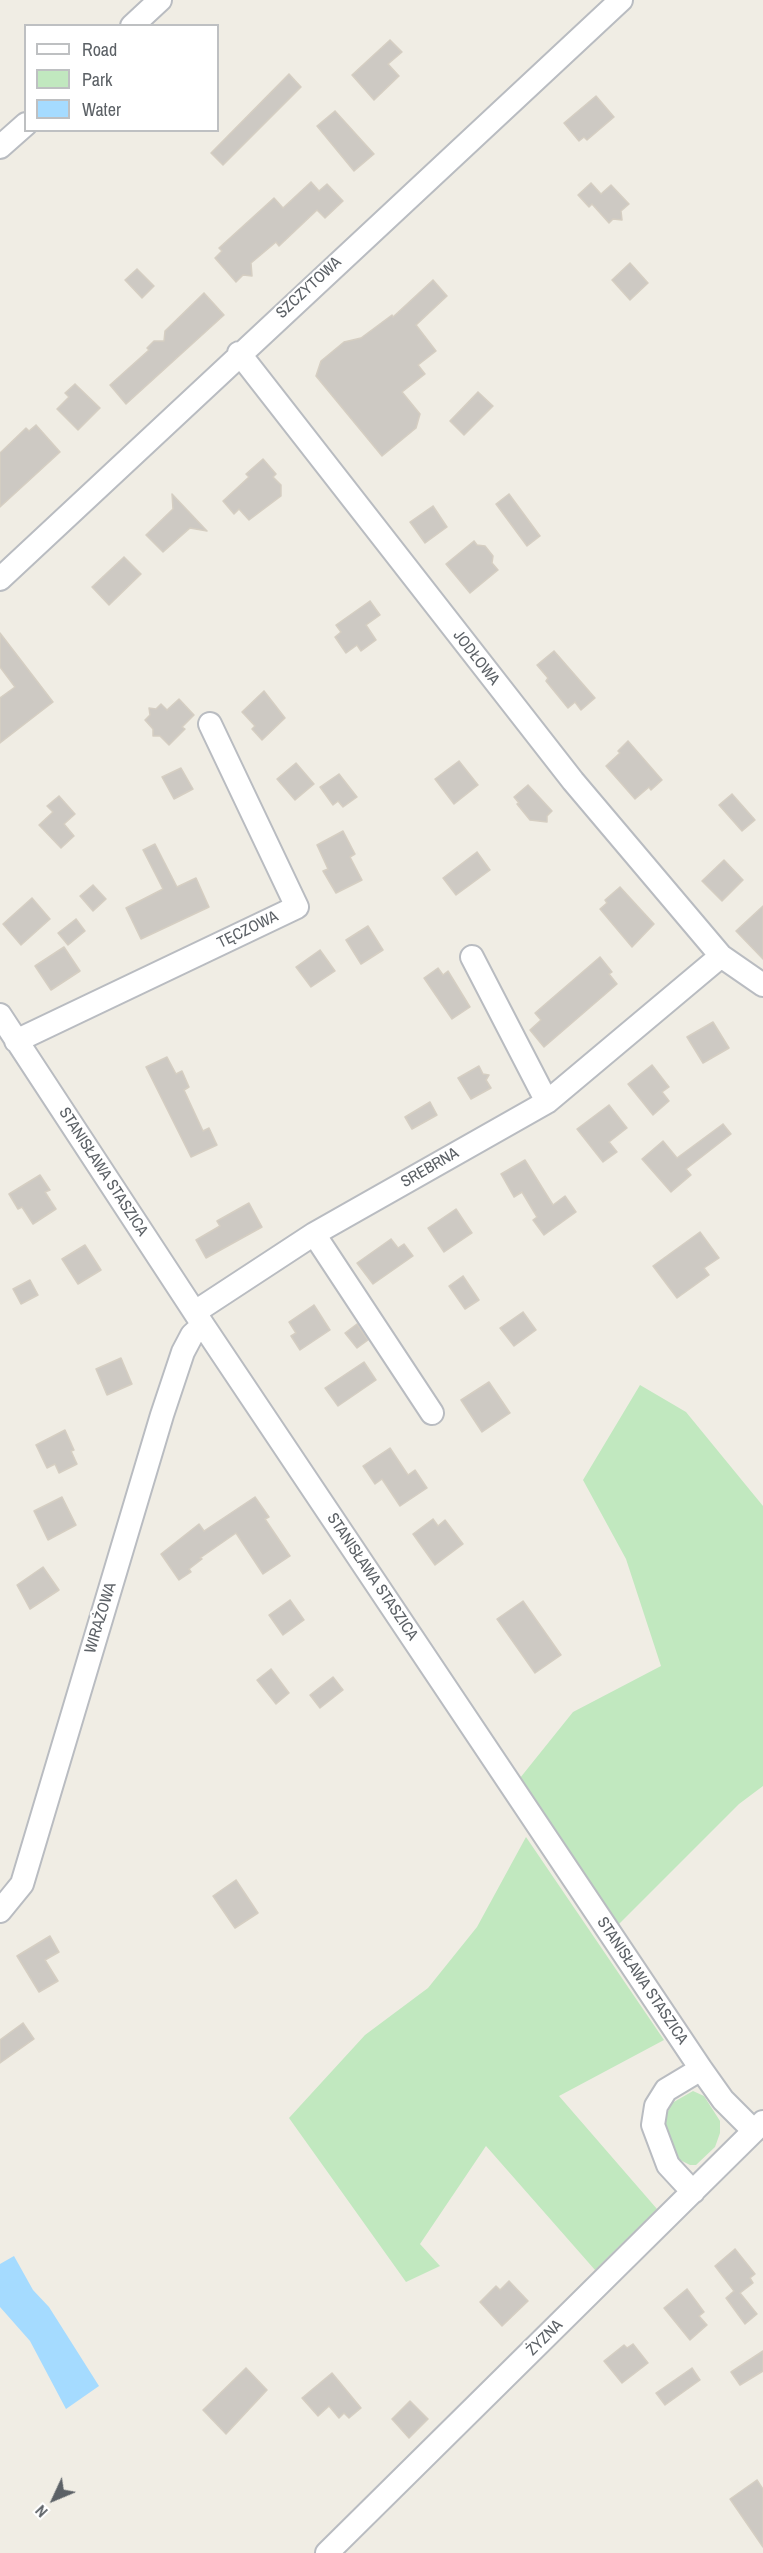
<!DOCTYPE html>
<html>
<head>
<meta charset="utf-8">
<style>
  body { margin:0 }
  #map { position:relative; width:763px; height:2553px; overflow:hidden; background:#f0ede4; font-family:"Archivo Narrow",sans-serif }
  canvas { display:block }
  .legend { position:absolute; left:24px; top:24px; width:195px; height:108px; box-sizing:border-box; background:#fff; border:2px solid #bec0c2; margin:0; padding:8px 10px; list-style:none; font-size:18px; color:#5c6166 }
  .legend li { display:flex; align-items:center; gap:12px; height:30px }
  .legend b { width:30px; border:2px solid #bec0c2 }
  .north { position:absolute; left:24px; top:2469px; width:60px; height:60px; -webkit-text-stroke:4px #fff; paint-order:stroke; rotate:226deg; font-size:16px; font-weight:700; line-height:24px; text-align:center; color:#5c6166 }
  .north::after { content:''; display:block; margin:auto; width:21px; height:27px; background:#5c6166; clip-path:polygon(50% 0,100% 100%,50% 72%,0 100%) }
</style>
</head>
<body>
<div id="map">
<canvas width="763" height="2553"></canvas>
<ul class="legend">
<li><b style="height:8px;background:#fff"></b>Road</li>
<li><b style="height:16px;background:#c1e8bf"></b>Park</li>
<li><b style="height:16px;background:#a5dbff"></b>Water</li>
</ul>
<div class="north">N</div>
</div>
<script>
const ctx = document.querySelector('canvas').getContext('2d');
ctx.lineJoin = 'round';
function paint(path, color) { ctx.fillStyle = color; ctx.fill(path, 'evenodd'); }
const toPath = rows => new Path2D(rows.map(r => 'M' + r).join(''));
function trace(path, color, width, dash) { ctx.strokeStyle = color; ctx.lineWidth = width; ctx.lineCap = dash ? 'butt' : 'round'; ctx.setLineDash(dash || []); ctx.stroke(path); }
function write(font, color, halo, rows, align = 'center') {
  ctx.font = font + ' "Archivo Narrow",sans-serif'; ctx.lineWidth = 4.5; ctx.setLineDash([]); ctx.textBaseline = 'middle'; ctx.strokeStyle = halo; ctx.fillStyle = color; for (const [text, x, y, turn = 0] of rows) {
    ctx.save(); ctx.translate(x, y); ctx.rotate((+turn || 0) * Math.PI / 180); ctx.textAlign = isNaN(turn) ? turn : align; if (halo) ctx.strokeText(text, 0, 0); ctx.fillText(text, 0, 0); ctx.restore();
  }
}
const green = toPath([
  [640,1385,686,1412,763,1506,763,1786,739,1804,615,1928,516,1783,573,1712,661,1666,626,1559,583,1480],
  [526,1837,664,2040,559,2096,657,2209,595,2270,486,2146,420,2244,440,2266,406,2282,289,2118,365,2035,428,1988,477,1927],
  [693,2091,704,2096,720,2121,720,2133,715,2147,696,2165,690,2165,676,2158,664,2128,666,2116,672,2103]
]);
const water = toPath([
  [14,2256,33,2290,49,2307,99,2386,66,2409,30,2341,0,2307,0,2264]
]);
const building = toPath([
  [390,40,402,52,388,64,399,76,374,100,352,75,390,40],
  [289,74,301,87,223,165,211,153,289,74],
  [596,96,614,117,587,140,584,137,579,141,564,123,596,96],
  [335,111,374,154,354,171,317,126,335,111],
  [311,182,319,191,327,184,343,201,325,218,317,210,279,246,276,242,251,263,252,276,243,275,236,282,215,258,222,251,219,248,274,198,283,208,311,182],
  [591,183,601,194,611,185,629,204,621,211,622,220,613,219,609,223,592,204,589,207,578,195,591,183],
  [630,263,648,283,630,300,612,280,630,263],
  [137,269,154,286,142,298,125,280,137,269],
  [433,280,447,296,416,325,436,351,418,365,425,374,402,392,420,414,416,428,382,456,316,376,321,361,344,342,361,338,392,315,393,317,433,280],
  [204,293,224,315,126,404,110,385,149,350,147,348,154,341,164,341,165,331,204,293],
  [75,384,100,408,78,430,57,409,69,397,65,393,75,384],
  [478,392,493,406,464,435,450,421,478,392],
  [36,425,60,452,0,507,0,453,26,428,29,431,36,425],
  [263,459,276,474,273,477,281,485,281,496,249,520,239,509,234,514,223,501,249,477,246,474,263,459],
  [172,494,207,531,190,528,163,552,146,535,173,509,172,494],
  [509,494,540,536,527,546,496,504,509,494],
  [433,506,447,527,425,543,410,522,433,506],
  [474,541,477,545,485,546,493,556,492,563,498,570,470,593,446,564,474,541],
  [124,557,141,574,109,605,92,587,124,557],
  [370,601,380,615,366,625,376,640,361,651,357,645,346,653,335,637,341,632,336,625,370,601],
  [0,633,53,702,0,743,0,698,15,687,0,667,0,633],
  [554,651,595,698,581,710,575,702,568,708,546,681,548,678,537,665,554,651],
  [264,691,285,718,262,740,252,729,255,726,242,712,264,691],
  [179,699,194,715,182,727,185,729,169,745,160,736,153,736,153,729,145,720,150,715,149,708,156,709,161,704,167,710,179,699],
  [628,741,662,780,651,790,649,787,635,799,606,766,620,753,618,751,628,741],
  [459,761,478,785,454,804,435,779,459,761],
  [296,763,314,784,295,800,277,779,296,763],
  [181,768,193,789,174,799,162,777,181,768],
  [339,774,357,797,343,807,338,801,333,805,320,787,339,774],
  [528,785,552,811,547,816,547,822,530,820,517,804,519,803,514,797,528,785],
  [732,794,755,820,742,831,719,805,732,794],
  [59,796,75,814,64,824,74,836,61,848,39,825,53,812,47,806,59,796],
  [343,831,355,854,350,857,362,880,336,893,323,871,328,869,317,845,343,831],
  [155,844,177,887,196,878,209,907,141,939,126,908,163,889,143,850,155,844],
  [477,852,490,870,456,895,443,878,477,852],
  [724,860,743,880,722,901,702,881,724,860],
  [93,885,106,899,93,911,80,896,93,885],
  [620,887,654,924,632,947,600,909,607,903,605,900,620,887],
  [32,898,50,919,21,945,3,924,32,898],
  [763,906,763,959,736,931,763,906],
  [76,919,85,931,68,945,58,933,76,919],
  [368,926,383,950,361,964,346,940,368,926],
  [64,947,80,971,51,990,35,966,64,947],
  [320,950,335,971,311,987,296,967,320,950],
  [600,957,612,972,609,974,617,984,544,1047,530,1030,541,1020,535,1013,600,957],
  [438,968,443,975,448,971,470,1007,452,1019,424,978,438,968],
  [713,1022,729,1048,703,1063,687,1037,713,1022],
  [167,1057,176,1074,182,1071,189,1087,184,1090,203,1131,209,1128,217,1145,191,1157,146,1067,167,1057],
  [652,1065,669,1087,662,1092,669,1101,653,1115,628,1084,652,1065],
  [479,1066,483,1074,489,1075,486,1080,491,1088,471,1099,458,1078,479,1066],
  [430,1102,437,1115,412,1129,405,1117,430,1102],
  [609,1105,627,1128,609,1142,617,1152,603,1162,577,1129,609,1105],
  [723,1124,731,1134,686,1169,691,1175,671,1192,642,1159,663,1141,677,1158,723,1124],
  [525,1160,553,1205,565,1196,576,1212,544,1235,533,1220,537,1217,522,1192,514,1197,501,1174,525,1160],
  [40,1175,50,1190,45,1192,56,1209,33,1224,22,1207,18,1209,9,1194,40,1175],
  [249,1203,262,1227,206,1258,196,1240,220,1226,217,1221,249,1203],
  [456,1209,472,1233,444,1252,428,1228,456,1209],
  [700,1232,719,1258,704,1268,709,1275,677,1298,653,1266,700,1232],
  [391,1239,398,1248,404,1244,413,1256,373,1284,357,1263,391,1239],
  [85,1245,101,1270,78,1284,62,1259,85,1245],
  [463,1276,479,1300,465,1309,449,1286,463,1276],
  [30,1280,38,1295,21,1304,13,1289,30,1280],
  [314,1305,330,1330,300,1350,291,1336,296,1333,289,1322,314,1305],
  [523,1312,536,1330,514,1346,500,1328,523,1312],
  [357,1324,368,1340,357,1348,345,1333,357,1324],
  [121,1358,132,1384,107,1395,96,1369,121,1358],
  [364,1362,376,1380,338,1406,325,1388,364,1362],
  [489,1382,510,1413,482,1432,461,1400,489,1382],
  [65,1430,74,1450,71,1451,77,1464,59,1473,55,1464,47,1468,36,1445,65,1430],
  [390,1448,408,1475,415,1470,427,1488,400,1506,382,1479,375,1484,363,1466,390,1448],
  [62,1497,76,1525,48,1540,34,1511,62,1497],
  [255,1497,269,1517,265,1519,290,1556,263,1574,236,1533,200,1558,202,1559,189,1569,191,1572,179,1580,161,1554,199,1524,204,1531,255,1497],
  [433,1519,438,1526,445,1520,463,1544,435,1565,413,1534,433,1519],
  [43,1567,59,1590,30,1609,17,1585,43,1567],
  [290,1600,304,1620,283,1635,269,1615,290,1600],
  [523,1601,561,1655,535,1673,497,1619,523,1601],
  [271,1669,289,1693,276,1704,257,1680,271,1669],
  [333,1677,343,1690,320,1708,310,1695,333,1677],
  [236,1880,258,1913,235,1928,213,1896,236,1880],
  [50,1936,59,1952,45,1960,58,1981,39,1992,17,1956,50,1936],
  [23,2023,34,2039,0,2063,0,2040,23,2023],
  [735,2249,755,2274,750,2278,753,2283,740,2293,757,2314,745,2324,726,2298,734,2291,715,2266,735,2249],
  [509,2281,528,2301,502,2326,480,2302,496,2286,500,2290,509,2281],
  [687,2289,704,2312,699,2316,707,2325,690,2340,664,2308,687,2289],
  [633,2344,648,2363,622,2383,604,2361,624,2345,627,2348,633,2344],
  [763,2351,763,2371,740,2385,731,2372,763,2351],
  [246,2368,267,2390,226,2434,203,2410,246,2368],
  [692,2368,700,2380,665,2405,656,2393,692,2368],
  [332,2373,361,2408,349,2418,344,2413,339,2418,329,2406,318,2416,302,2398,332,2373],
  [410,2401,428,2419,409,2438,392,2419,410,2401],
  [757,2480,763,2489,763,2547,730,2499,757,2480]
]);
const minor = toPath([
  [132,26,160,0],
  [0,147,26,124],
  [239,353,573,781,721,956,763,985],
  [0,579,621,0],
  [472,957,547,1102],
  [0,1015,203,1325,701,2069,723,2100,754,2131],
  [16,1041,297,907,210,724],
  [314,1234,432,1413],
  [195,1312,314,1234,547,1102,721,956],
  [0,1911,22,1884,162,1415,183,1352,192,1335,203,1325],
  [693,2192,668,2165,653,2125,656,2106,666,2090,701,2069],
  [327,2553,763,2122]
]);
const streetNames = [
  ["SZCZYTOWA",309,288,-43],
  ["JODŁOWA",476,658,52],
  ["TĘCZOWA",248,930,-26],
  ["SREBRNA",430,1168,-30],
  ["STANISŁAWA STASZICA",103,1172,57],
  ["STANISŁAWA STASZICA",372,1577,56],
  ["WIRAŻOWA",101,1618,-73],
  ["STANISŁAWA STASZICA",642,1981,56],
  ["ŻYZNA",545,2338,-45]
];
paint(green, '#c1e8bf');
paint(water, '#a5dbff');
paint(building, '#cdc9c3');
trace(building, '#d5cec2', 1.5);
trace(minor, '#b9bcc1', 26);
trace(minor, '#fff', 22);
write('16px', '#5c6166', '#fff', streetNames);
</script>
</body>
</html>
